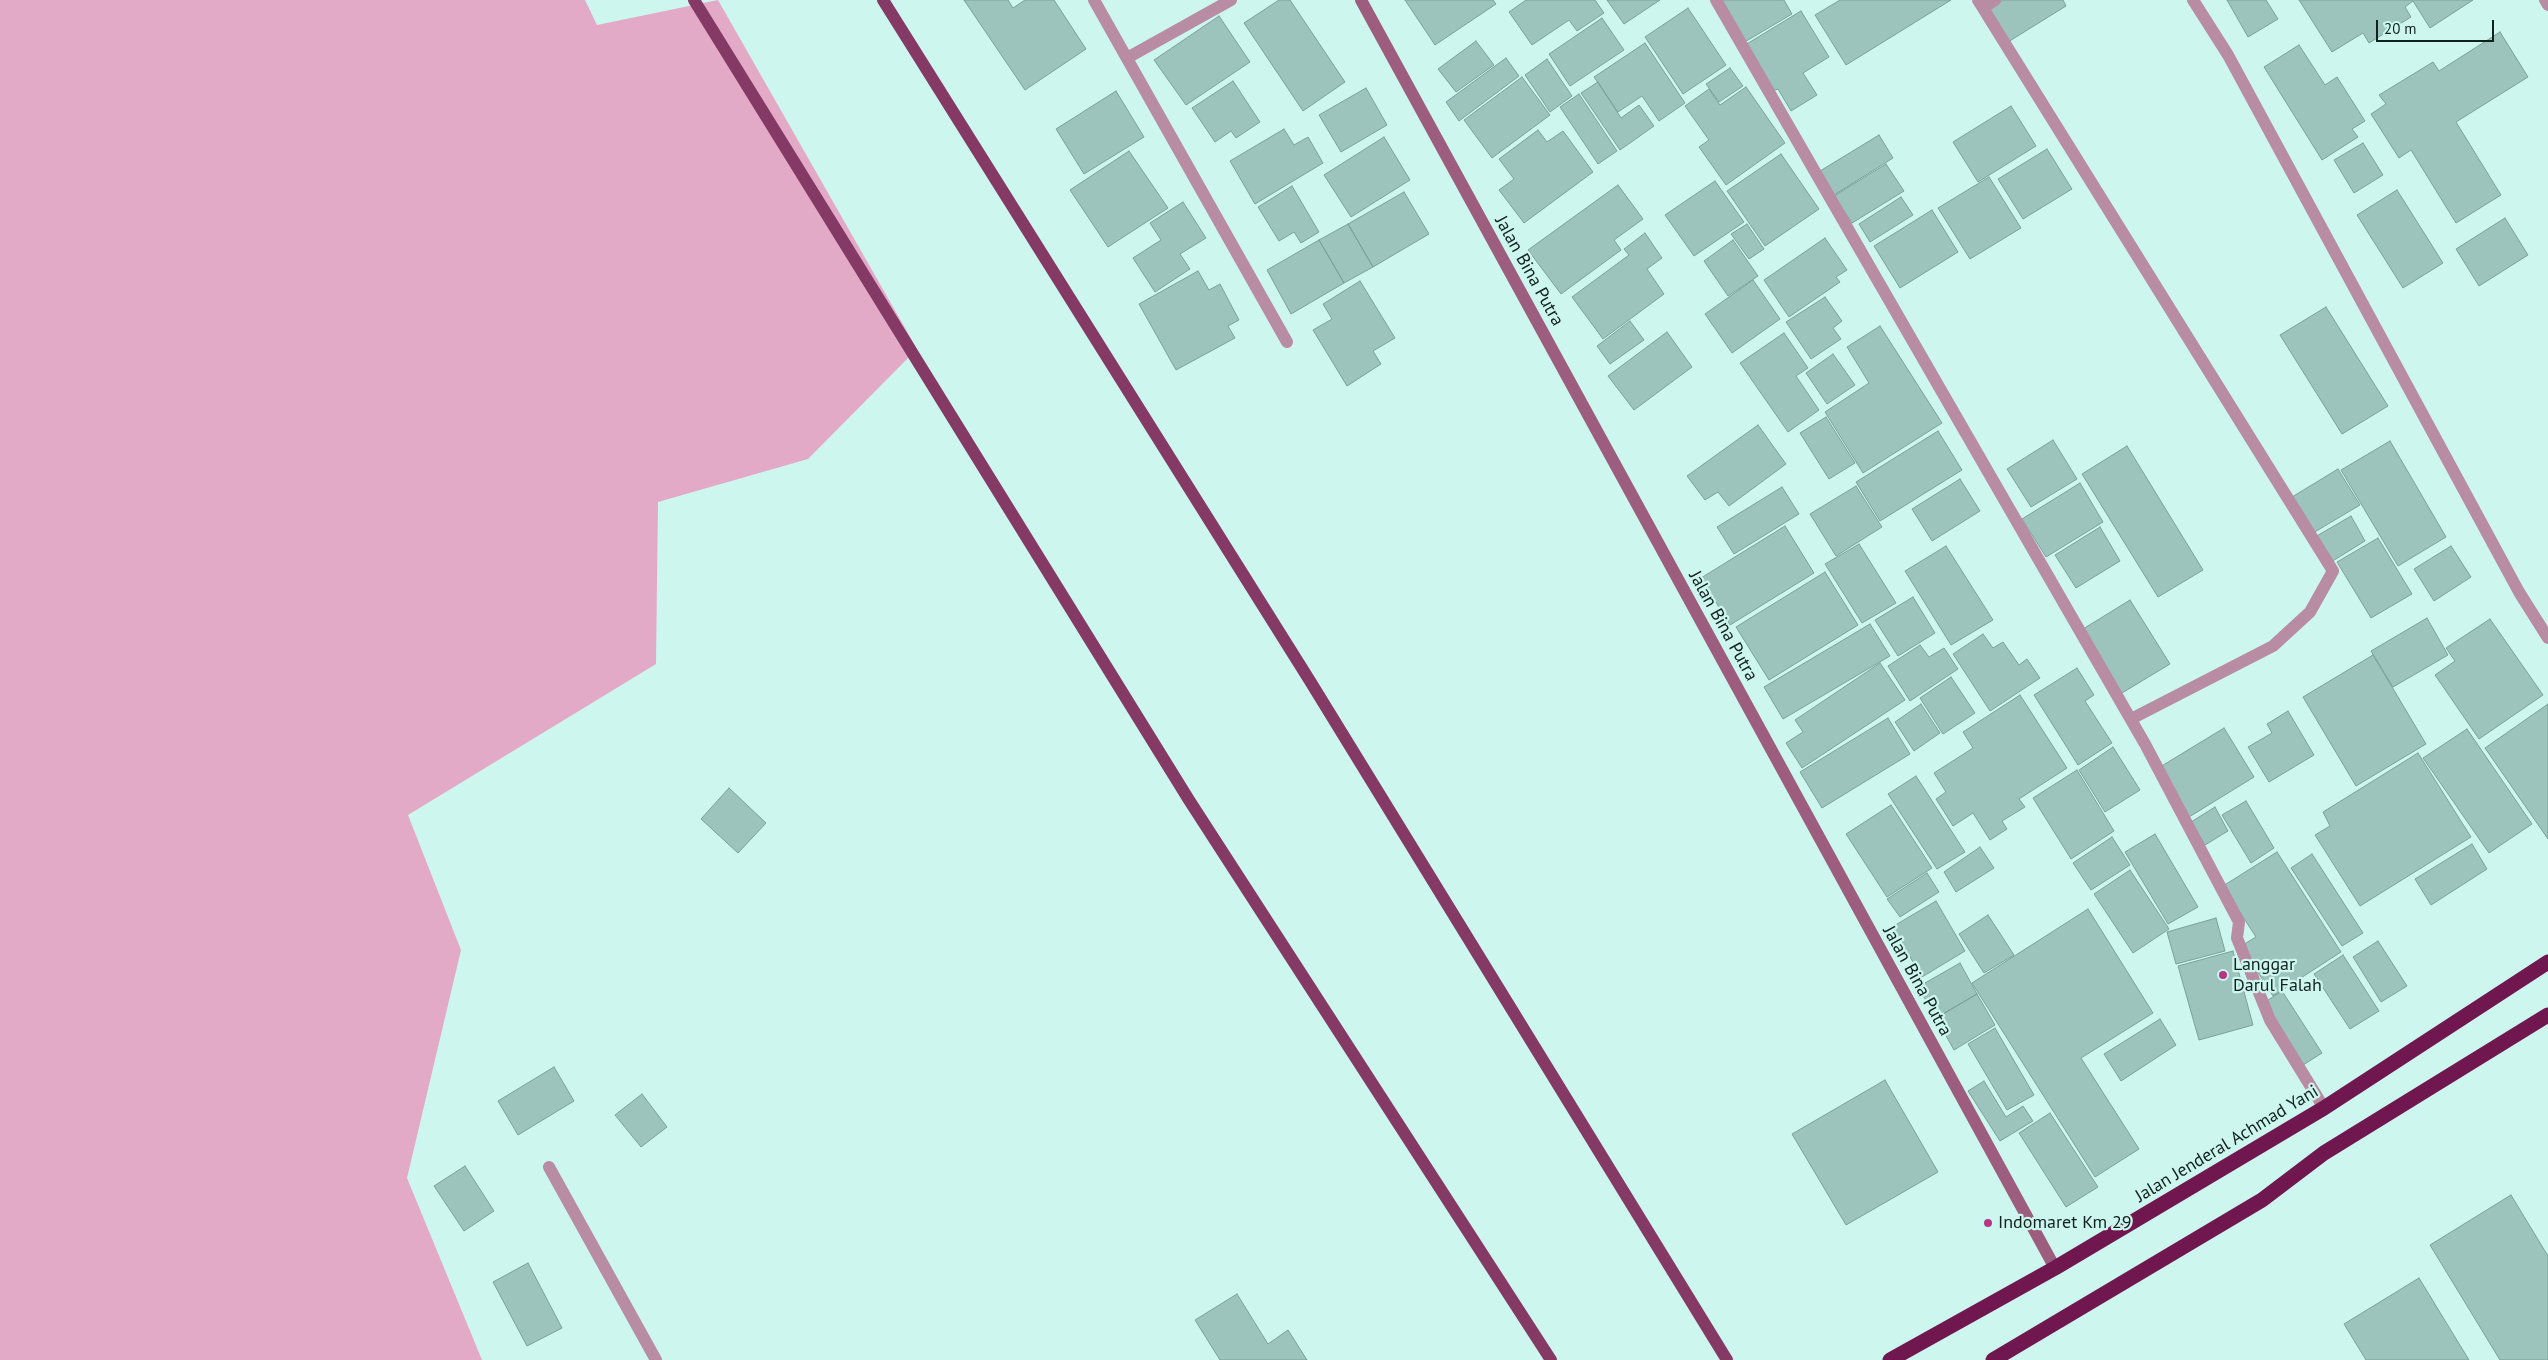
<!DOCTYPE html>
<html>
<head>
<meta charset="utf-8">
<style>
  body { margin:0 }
  #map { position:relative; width:2548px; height:1360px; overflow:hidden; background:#cdf7ee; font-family:"PT Sans",sans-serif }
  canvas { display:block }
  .scale { position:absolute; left:2376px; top:20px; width:118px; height:22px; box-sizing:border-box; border:2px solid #11211e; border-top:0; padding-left:6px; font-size:15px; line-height:18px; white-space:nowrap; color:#11211e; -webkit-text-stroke:4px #cdf7ee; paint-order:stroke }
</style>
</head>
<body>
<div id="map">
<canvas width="2548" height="1360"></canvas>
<div class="scale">20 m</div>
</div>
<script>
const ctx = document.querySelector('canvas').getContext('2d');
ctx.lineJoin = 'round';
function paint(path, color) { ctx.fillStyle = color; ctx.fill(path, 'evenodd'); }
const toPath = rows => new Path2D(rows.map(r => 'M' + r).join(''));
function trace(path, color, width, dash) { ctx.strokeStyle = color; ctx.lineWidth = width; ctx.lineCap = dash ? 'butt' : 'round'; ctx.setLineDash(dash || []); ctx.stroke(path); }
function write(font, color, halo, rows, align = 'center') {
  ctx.font = font + ' "PT Sans",sans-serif'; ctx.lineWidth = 4.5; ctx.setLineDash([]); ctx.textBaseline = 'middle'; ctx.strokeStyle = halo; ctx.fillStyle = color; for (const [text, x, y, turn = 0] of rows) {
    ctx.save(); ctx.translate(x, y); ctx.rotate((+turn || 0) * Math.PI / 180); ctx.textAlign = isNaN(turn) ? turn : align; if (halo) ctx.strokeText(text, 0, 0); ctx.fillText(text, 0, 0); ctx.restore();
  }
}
const forest = toPath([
  [0,0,585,0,597,25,718,0,917,349,808,459,658,502,656,664,408,815,461,950,407,1178,482,1360,0,1360]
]);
const building = toPath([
  [964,0,1008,0,1013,8,1025,0,1054,0,1086,49,1025,90,964,0],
  [1279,0,1290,0,1345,82,1303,111,1244,23,1279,0],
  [1405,0,1493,0,1496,4,1435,45,1405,0],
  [1526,0,1595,0,1604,13,1577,31,1569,20,1532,45,1509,12,1526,0],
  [1607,0,1660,0,1624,24,1607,0],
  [1718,0,1784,0,1792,14,1743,43,1718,0],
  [1840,0,1951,0,1846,65,1815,15,1840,0],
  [2003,0,2063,0,2066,6,2008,42,1988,9,2003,0],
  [2227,0,2266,0,2278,19,2248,37,2227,0],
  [2299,0,2473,0,2430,28,2413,1,2405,7,2411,17,2369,43,2363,33,2332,52,2299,0],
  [1688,8,1726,65,1683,94,1645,37,1688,8],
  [1801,11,1829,57,1803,73,1817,95,1791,111,1778,89,1772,91,1745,45,1801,11],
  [1219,16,1250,62,1186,105,1154,60,1219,16],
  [1602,18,1624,50,1570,86,1549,54,1602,18],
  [2500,32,2528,77,2456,122,2501,195,2456,223,2411,150,2399,158,2371,114,2386,104,2379,95,2433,62,2439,71,2500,32],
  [1476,41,1494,65,1456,92,1438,69,1476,41],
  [1645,43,1685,103,1659,121,1642,96,1618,112,1594,77,1645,43],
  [2299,45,2325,85,2337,77,2365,121,2352,129,2358,137,2322,160,2264,67,2299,45],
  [1506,58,1519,76,1459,121,1446,102,1506,58],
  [1547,59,1572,96,1550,112,1525,75,1547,59],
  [1730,68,1743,86,1719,102,1706,84,1730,68],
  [1522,77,1550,115,1492,158,1464,120,1522,77],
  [1233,81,1260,122,1236,138,1231,131,1215,142,1192,108,1233,81],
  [1598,82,1621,118,1639,105,1654,126,1620,150,1581,93,1598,82],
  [1746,87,1785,143,1726,185,1699,147,1709,140,1685,106,1709,89,1720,105,1746,87],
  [1366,88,1387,125,1341,152,1319,115,1366,88],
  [1116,91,1144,137,1084,174,1056,129,1116,91],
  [1579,94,1617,151,1598,164,1560,107,1579,94],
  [2011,106,2036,146,1978,182,1953,142,2011,106],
  [1284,129,1294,145,1308,137,1323,163,1255,204,1230,161,1284,129],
  [1538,130,1547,142,1563,131,1593,172,1524,223,1499,190,1514,179,1499,159,1538,130],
  [1879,135,1893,158,1834,195,1820,171,1879,135],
  [1384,137,1410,180,1351,217,1324,175,1384,137],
  [2363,143,2383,175,2354,193,2334,160,2363,143],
  [2047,149,2072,189,2023,219,1998,179,2047,149],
  [1129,151,1168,208,1108,247,1070,190,1129,151],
  [1781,154,1819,209,1765,246,1727,191,1781,154],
  [1886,164,1904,191,1852,223,1834,196,1886,164],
  [1989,177,2021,228,1970,259,1938,208,1989,177],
  [1715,181,1744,222,1694,256,1665,215,1715,181],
  [1618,185,1643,219,1614,240,1621,250,1561,294,1528,250,1618,185],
  [1292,186,1319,232,1301,243,1294,232,1279,241,1258,207,1292,186],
  [2397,190,2443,263,2403,288,2357,215,2397,190],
  [1404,192,1429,234,1373,267,1348,224,1404,192],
  [1901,197,1913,215,1870,242,1859,224,1901,197],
  [1183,202,1206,238,1180,254,1190,269,1155,292,1133,258,1161,240,1150,223,1183,202],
  [1932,210,1958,252,1900,288,1874,246,1932,210],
  [2505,218,2528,255,2479,286,2456,249,2505,218],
  [1348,224,1373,267,1344,283,1319,240,1348,224],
  [1747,224,1764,249,1749,259,1731,234,1747,224],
  [1645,233,1662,258,1647,269,1664,294,1603,339,1572,297,1629,255,1624,249,1645,233],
  [1825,238,1847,270,1836,277,1840,282,1789,317,1764,280,1825,238],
  [1319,240,1344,283,1291,314,1267,270,1319,240],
  [1733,240,1758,276,1728,296,1704,261,1733,240],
  [1198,271,1209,290,1220,284,1239,320,1228,326,1235,338,1176,370,1139,304,1198,271],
  [1753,280,1780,319,1732,353,1705,314,1753,280],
  [1360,281,1395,338,1373,351,1381,364,1347,386,1313,330,1332,319,1323,304,1360,281],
  [1825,297,1842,321,1833,328,1841,339,1811,359,1786,322,1825,297],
  [2326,307,2388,406,2342,434,2280,335,2326,307],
  [1630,321,1644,340,1610,364,1597,346,1630,321],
  [1880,326,1942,423,1863,473,1825,412,1869,383,1847,347,1880,326],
  [1667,332,1692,367,1634,410,1608,376,1667,332],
  [1784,333,1808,368,1796,376,1819,410,1788,432,1740,363,1784,333],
  [1833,354,1855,385,1827,404,1806,373,1833,354],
  [1826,417,1855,463,1829,479,1800,433,1826,417],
  [1758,425,1786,464,1729,506,1718,492,1705,500,1687,476,1758,425],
  [1938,431,1962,470,1880,521,1856,482,1938,431],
  [2053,440,2077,479,2031,507,2007,469,2053,440],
  [2390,441,2446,537,2398,566,2341,470,2390,441],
  [2127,446,2203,570,2158,597,2082,474,2127,446],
  [2338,469,2360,505,2313,533,2292,497,2338,469],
  [1960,479,1980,511,1932,541,1912,509,1960,479],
  [2080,483,2103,522,2046,557,2022,519,2080,483],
  [1856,486,1882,527,1836,556,1810,514,1856,486],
  [1782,487,1799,514,1734,554,1717,527,1782,487],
  [2351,516,2365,541,2331,562,2315,537,2351,516],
  [1785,526,1814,573,1730,625,1701,578,1785,526],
  [2100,527,2120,561,2076,588,2055,555,2100,527],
  [2378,538,2412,594,2371,618,2337,562,2378,538],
  [1859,544,1896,603,1862,623,1825,564,1859,544],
  [1946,546,1993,620,1951,645,1905,571,1946,546],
  [2451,546,2471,577,2434,601,2414,569,2451,546],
  [1825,572,1858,625,1769,680,1736,627,1825,572],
  [1913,597,1935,633,1898,656,1875,620,1913,597],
  [2130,600,2170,664,2122,693,2083,629,2130,600],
  [2427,618,2448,655,2393,687,2371,651,2427,618],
  [2490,619,2543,695,2479,739,2435,675,2455,661,2446,648,2490,619],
  [1870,624,1890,656,1783,719,1764,687,1870,624],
  [1983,634,1993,648,2003,642,2019,665,2027,659,2040,678,1990,711,1953,654,1983,634],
  [1920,645,1929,657,1944,648,1958,669,1910,701,1888,666,1920,645],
  [2373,655,2426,744,2356,786,2303,697,2373,655],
  [1880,663,1905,700,1802,768,1786,743,1803,732,1795,720,1880,663],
  [2077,668,2094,695,2085,701,2112,743,2078,765,2034,695,2077,668],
  [1951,677,1975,713,1943,734,1920,698,1951,677],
  [2020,695,2067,768,2019,799,2025,807,2002,821,2007,829,1990,840,1973,813,1953,826,1936,799,1946,792,1934,773,1973,748,1963,732,2020,695],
  [1921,704,1940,733,1914,751,1895,722,1921,704],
  [2548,704,2548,839,2485,748,2548,704],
  [2288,711,2314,755,2269,782,2248,747,2272,733,2267,724,2288,711],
  [1888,718,1910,754,1822,808,1800,772,1888,718],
  [2224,728,2254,777,2189,817,2160,767,2224,728],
  [2467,729,2532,824,2489,853,2423,758,2467,729],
  [2113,747,2140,790,2105,812,2079,770,2113,747],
  [2418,753,2471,837,2360,906,2315,835,2330,826,2323,812,2418,753],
  [2077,770,2114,831,2071,859,2033,798,2077,770],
  [1916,776,1965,852,1937,869,1888,794,1916,776],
  [729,788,766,823,738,853,701,819,729,788],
  [2246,801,2274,848,2251,863,2222,815,2246,801],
  [1891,805,1932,868,1887,897,1846,834,1891,805],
  [2215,807,2228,831,2205,845,2191,822,2215,807],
  [2155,834,2198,907,2168,924,2125,852,2155,834],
  [2112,837,2130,865,2091,890,2073,863,2112,837],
  [2472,844,2487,869,2431,905,2415,879,2472,844],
  [1980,847,1994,868,1956,892,1944,872,1980,847],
  [2277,852,2341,952,2273,996,2241,946,2256,937,2223,886,2277,852],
  [2312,854,2363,933,2342,946,2291,868,2312,854],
  [2130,870,2169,929,2133,953,2094,894,2130,870],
  [1927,873,1939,892,1900,917,1887,899,1927,873],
  [1936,901,1965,951,1922,977,1892,927,1936,901],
  [2088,909,2153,1013,2081,1058,2139,1149,2095,1177,1972,983,2088,909],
  [1988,915,2014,955,1984,973,1959,934,1988,915],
  [2216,918,2225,951,2176,964,2167,932,2216,918],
  [2378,941,2407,986,2381,1002,2353,957,2378,941],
  [2233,951,2253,1025,2199,1040,2178,966,2233,951],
  [2343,955,2379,1011,2350,1029,2314,974,2343,955],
  [1960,963,1977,994,1936,1018,1918,987,1960,963],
  [2282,991,2322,1053,2300,1067,2265,1002,2282,991],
  [1977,994,1995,1025,1954,1050,1936,1018,1977,994],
  [2160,1019,2176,1045,2121,1081,2104,1054,2160,1019],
  [1995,1028,2034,1095,2007,1110,1968,1044,1995,1028],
  [554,1067,574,1101,518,1135,498,1101,554,1067],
  [1885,1080,1938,1172,1846,1225,1792,1134,1885,1080],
  [1984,1081,2006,1117,2023,1106,2033,1121,2000,1141,1968,1091,1984,1081],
  [642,1094,667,1127,641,1147,615,1115,642,1094],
  [2050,1113,2098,1187,2066,1207,2019,1133,2050,1113],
  [465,1166,494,1211,464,1231,434,1186,465,1166],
  [2511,1195,2548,1256,2548,1360,2500,1360,2430,1245,2511,1195],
  [528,1263,562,1328,527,1346,493,1282,528,1263],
  [2419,1278,2469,1360,2366,1360,2344,1324,2419,1278],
  [1237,1294,1268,1344,1288,1330,1307,1360,1220,1360,1195,1320,1237,1294]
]);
const lane = toPath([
  [2545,0,2548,5]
]);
const street = toPath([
  [1094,0,1287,342],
  [1716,0,2145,744,2239,922,2237,938,2270,1020,2324,1108],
  [1978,0,2333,571,2310,612,2273,646,2131,719],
  [2193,0,2228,55,2519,592,2548,638],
  [1983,8,1995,0],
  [1127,58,1231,0],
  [549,1167,656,1360]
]);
const secondary = toPath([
  [1361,0,2055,1268]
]);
const primary = toPath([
  [694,0,1189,800,1551,1360],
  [883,0,1310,681,1727,1360]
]);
const highway = toPath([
  [1890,1360,2055,1268,2324,1108,2548,962],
  [1993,1360,2262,1200,2324,1153,2548,1015]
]);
const markers = [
  [2223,975,5,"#b43684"],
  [1988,1223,5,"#b43684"]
];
const streetNames = [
  ["Jalan Bina Putra",1529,271,61],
  ["Jalan Bina Putra",1723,626,61],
  ["Jalan Bina Putra",1917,981,61],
  ["Jalan Jenderal Achmad Yani",2227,1144,-31]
];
const poiNames = [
  ["Langgar",2233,965],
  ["Darul Falah",2233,986],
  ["Indomaret Km 29",1998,1223]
];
paint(forest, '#e3aac7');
paint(building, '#9cc4bc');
trace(building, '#7aa199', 1);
trace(lane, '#b88ca3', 12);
trace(street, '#b88ca3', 12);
trace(secondary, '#9c5d7f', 12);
trace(primary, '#853a66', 12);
trace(highway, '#711750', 15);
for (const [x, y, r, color] of markers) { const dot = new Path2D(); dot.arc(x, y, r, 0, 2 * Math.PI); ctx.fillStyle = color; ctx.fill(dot); trace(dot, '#cdf7ee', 2); }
write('18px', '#11211e', '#cdf7ee', streetNames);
write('18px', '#11211e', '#cdf7ee', poiNames, 'left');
</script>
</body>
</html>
